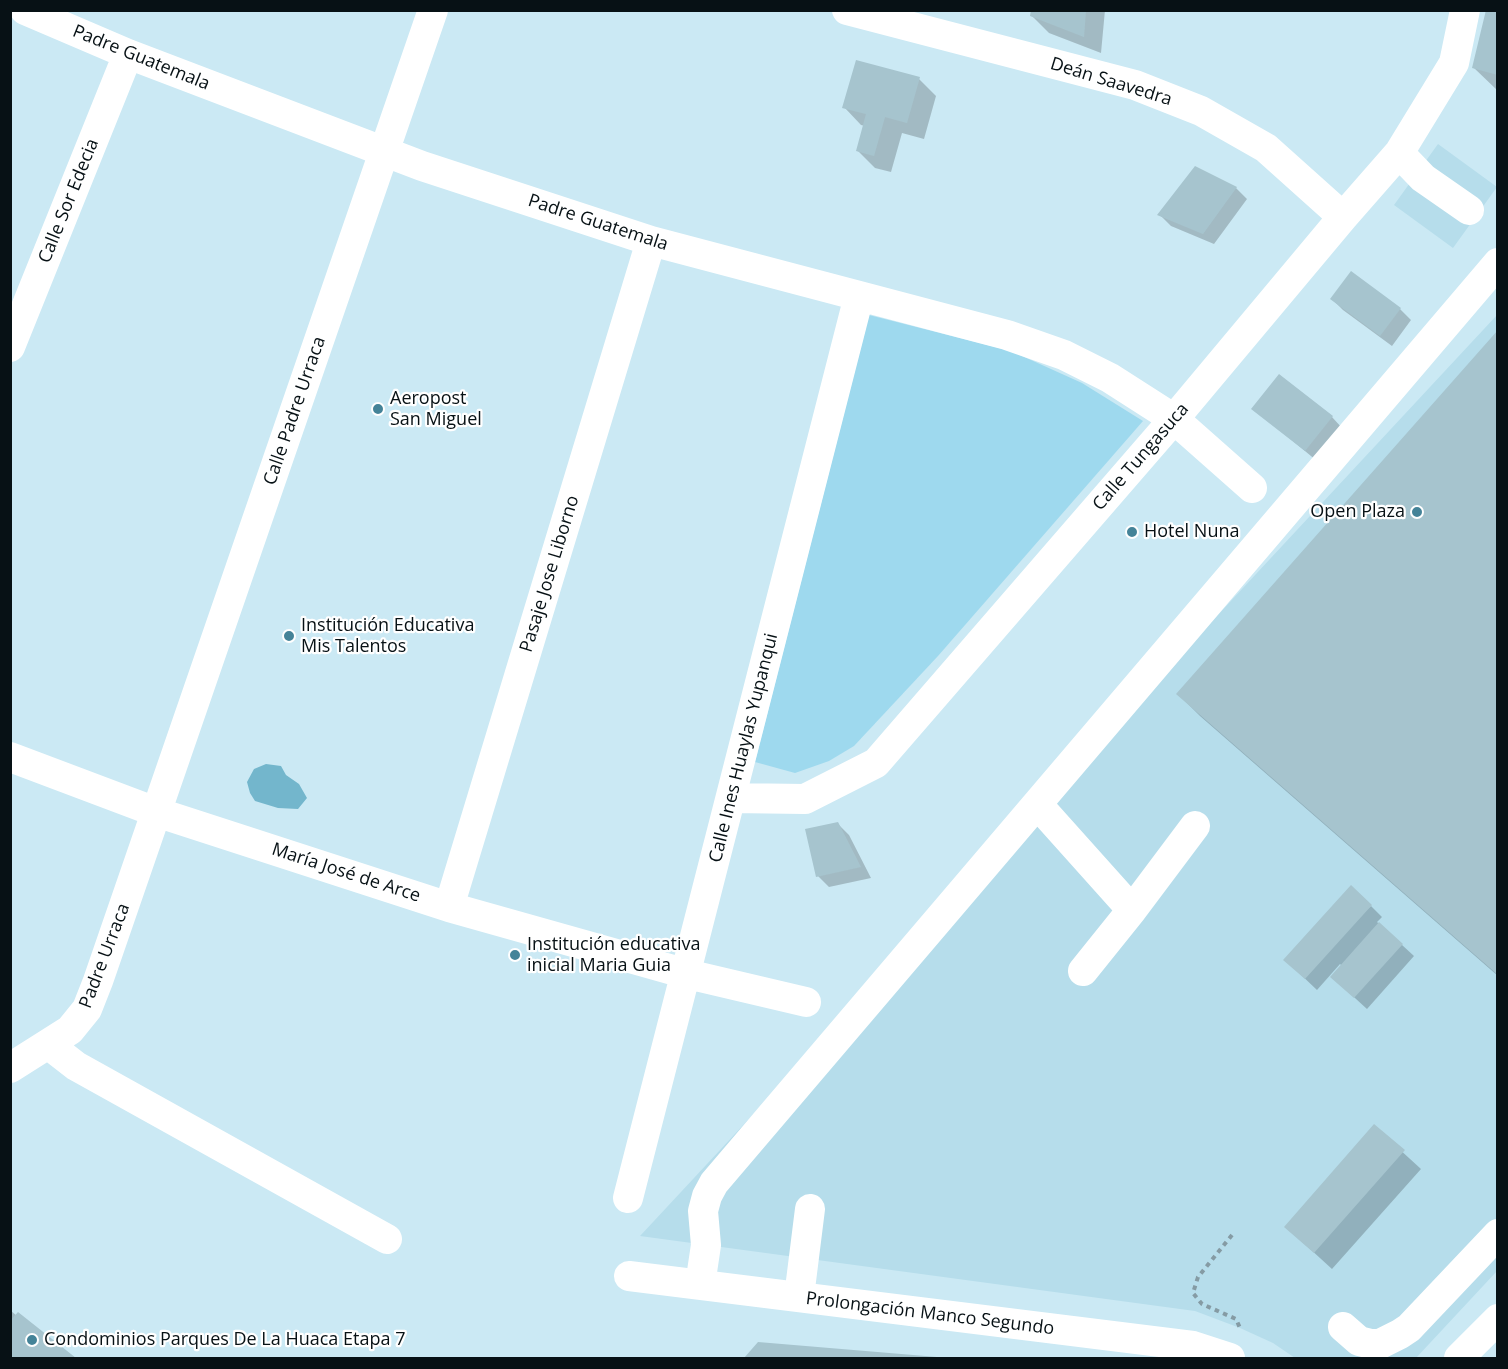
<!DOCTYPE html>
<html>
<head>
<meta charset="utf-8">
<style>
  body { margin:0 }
  #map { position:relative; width:1508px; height:1369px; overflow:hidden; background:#cbe9f4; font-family:"Open Sans",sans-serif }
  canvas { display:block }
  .frame { position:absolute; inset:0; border:12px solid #071115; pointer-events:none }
</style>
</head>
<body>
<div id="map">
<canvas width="1508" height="1369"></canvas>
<div class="frame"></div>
</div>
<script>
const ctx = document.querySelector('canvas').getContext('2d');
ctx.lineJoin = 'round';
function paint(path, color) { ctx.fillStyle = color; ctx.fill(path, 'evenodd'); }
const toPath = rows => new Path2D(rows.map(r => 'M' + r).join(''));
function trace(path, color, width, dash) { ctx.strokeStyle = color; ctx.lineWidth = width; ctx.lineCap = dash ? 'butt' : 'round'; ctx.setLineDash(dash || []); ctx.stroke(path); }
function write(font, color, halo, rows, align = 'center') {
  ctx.font = font + ' "Open Sans",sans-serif'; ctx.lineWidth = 4.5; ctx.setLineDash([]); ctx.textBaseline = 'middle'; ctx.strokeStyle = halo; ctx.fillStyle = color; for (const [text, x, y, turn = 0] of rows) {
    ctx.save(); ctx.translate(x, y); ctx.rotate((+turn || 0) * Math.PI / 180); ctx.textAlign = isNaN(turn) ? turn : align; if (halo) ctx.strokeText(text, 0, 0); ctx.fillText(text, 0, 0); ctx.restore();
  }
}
const built = toPath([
  [1438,144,1497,187,1453,248,1394,205],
  [1497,315,1497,1271,1416,1358,1295,1358,1273,1343,1240,1328,1195,1311,640,1236]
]);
const green = toPath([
  [869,315,1011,351,1082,383,1143,421,938,656,854,746,829,761,795,773,755,762]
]);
const water = toPath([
  [266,764,281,766,286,775,299,784,307,798,298,809,278,808,255,801,250,793,247,782,254,769]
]);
const shadow = toPath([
  [1032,10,1105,10,1101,53,1049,33,1032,16],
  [1498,10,1498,91,1474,68],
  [919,79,936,96,924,139,902,133,891,172,875,168,858,151,865,126,861,125,844,107],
  [1236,188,1247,199,1214,244,1171,226,1159,214],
  [1332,299,1400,309,1411,320,1392,346,1343,310],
  [1498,332,1498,976,1200,716,1178,694],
  [1253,408,1332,417,1343,429,1317,461],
  [837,823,849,835,871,878,829,887,818,876],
  [1371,906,1382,917,1377,922,1414,956,1367,1009,1344,988,1342,966,1340,964,1317,990,1297,971],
  [1374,1126,1421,1169,1332,1269,1286,1227],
  [10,1310,17,1316,18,1314,74,1358,10,1358],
  [758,1343,941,1358,746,1358]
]);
const building = toPath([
  [1031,10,1086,10,1084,37,1030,16],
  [1486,10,1498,10,1498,75,1472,68],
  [856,60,920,77,907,123,885,117,874,156,856,151,866,114,842,108],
  [1195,166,1237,187,1203,234,1157,215],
  [1351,271,1401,308,1380,336,1330,299],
  [1498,330,1498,975,1176,694],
  [1279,374,1333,416,1305,451,1251,409],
  [838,822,861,867,816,877,805,829],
  [1351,885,1372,905,1305,979,1283,960],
  [1379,922,1403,944,1354,998,1330,977],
  [1374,1124,1405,1150,1314,1253,1284,1227],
  [18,1312,76,1358,10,1358,10,1321],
  [758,1342,937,1357,937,1358,744,1358]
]);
const path = toPath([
  [1232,1235,1198,1277,1193,1293,1202,1304,1236,1319,1240,1328,1239,1330]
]);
const minor = toPath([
  [25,10,128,54,422,166,651,241,1007,335,1064,355,1110,378,1174,419,1252,488],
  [847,10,1135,85,1201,111,1266,148,1343,217],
  [1399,153,1423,178,1469,210],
  [10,347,128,54],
  [10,757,156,812,449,907,687,974,806,1002],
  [731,798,805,799,876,763,1174,419,1343,217,1399,153,1454,63,1465,10],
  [1038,805,1132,910],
  [449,907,651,241],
  [1083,971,1132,910,1195,826],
  [49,1045,76,1066,387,1239],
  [10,1068,70,1030,87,1009,98,981,433,10],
  [628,1198,859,296],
  [629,1276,1193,1346,1230,1358],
  [700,1285,706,1245,703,1211,707,1196,714,1183,1498,263],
  [799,1297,810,1209],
  [1343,1327,1359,1341,1371,1344,1380,1344,1400,1334,1409,1328,1498,1234],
  [1459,1358,1498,1319]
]);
const markers = [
  [378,409,6,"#448398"],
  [1417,512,6,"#448398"],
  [1132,532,6,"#448398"],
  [289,636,6,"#448398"],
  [515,955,6,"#448398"],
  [32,1340,6,"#448398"]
];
const streetNames = [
  ["Padre Guatemala",141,58,22],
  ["Deán Saavedra",1111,82,17],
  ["Calle Sor Edecia",69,201,-68],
  ["Padre Guatemala",598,223,18],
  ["Calle Padre Urraca",295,411,-71],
  ["Calle Tungasuca",1141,457,-49],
  ["Pasaje Jose Liborno",550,574,-73],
  ["Calle Ines Huaylas Yupanqui",744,748,-76],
  ["María José de Arce",346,873,18],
  ["Padre Urraca",105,956,-69],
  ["Prolongación Manco Segundo",930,1314,7]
];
const poiNames = [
  ["Aeropost",390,399],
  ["San Miguel",390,420],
  ["Open Plaza",1405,512,"right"],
  ["Hotel Nuna",1144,532],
  ["Institución Educativa",301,626],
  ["Mis Talentos",301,647],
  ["Institución educativa",527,945],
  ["inicial Maria Guia",527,966],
  ["Condominios Parques De La Huaca Etapa 7",44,1340]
];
paint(built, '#b6ddeb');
paint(green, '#9ed9ee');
paint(water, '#73b6cc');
paint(shadow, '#0003');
paint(building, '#a6c4ce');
trace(path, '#859ba4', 4, [4.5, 4.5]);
trace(minor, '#fff', 30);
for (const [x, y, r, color] of markers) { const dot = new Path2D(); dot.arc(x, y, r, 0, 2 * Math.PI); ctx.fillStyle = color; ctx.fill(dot); trace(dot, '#fff', 2); }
write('18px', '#071115', '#fff', streetNames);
write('18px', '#071115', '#fff', poiNames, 'left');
</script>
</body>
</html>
